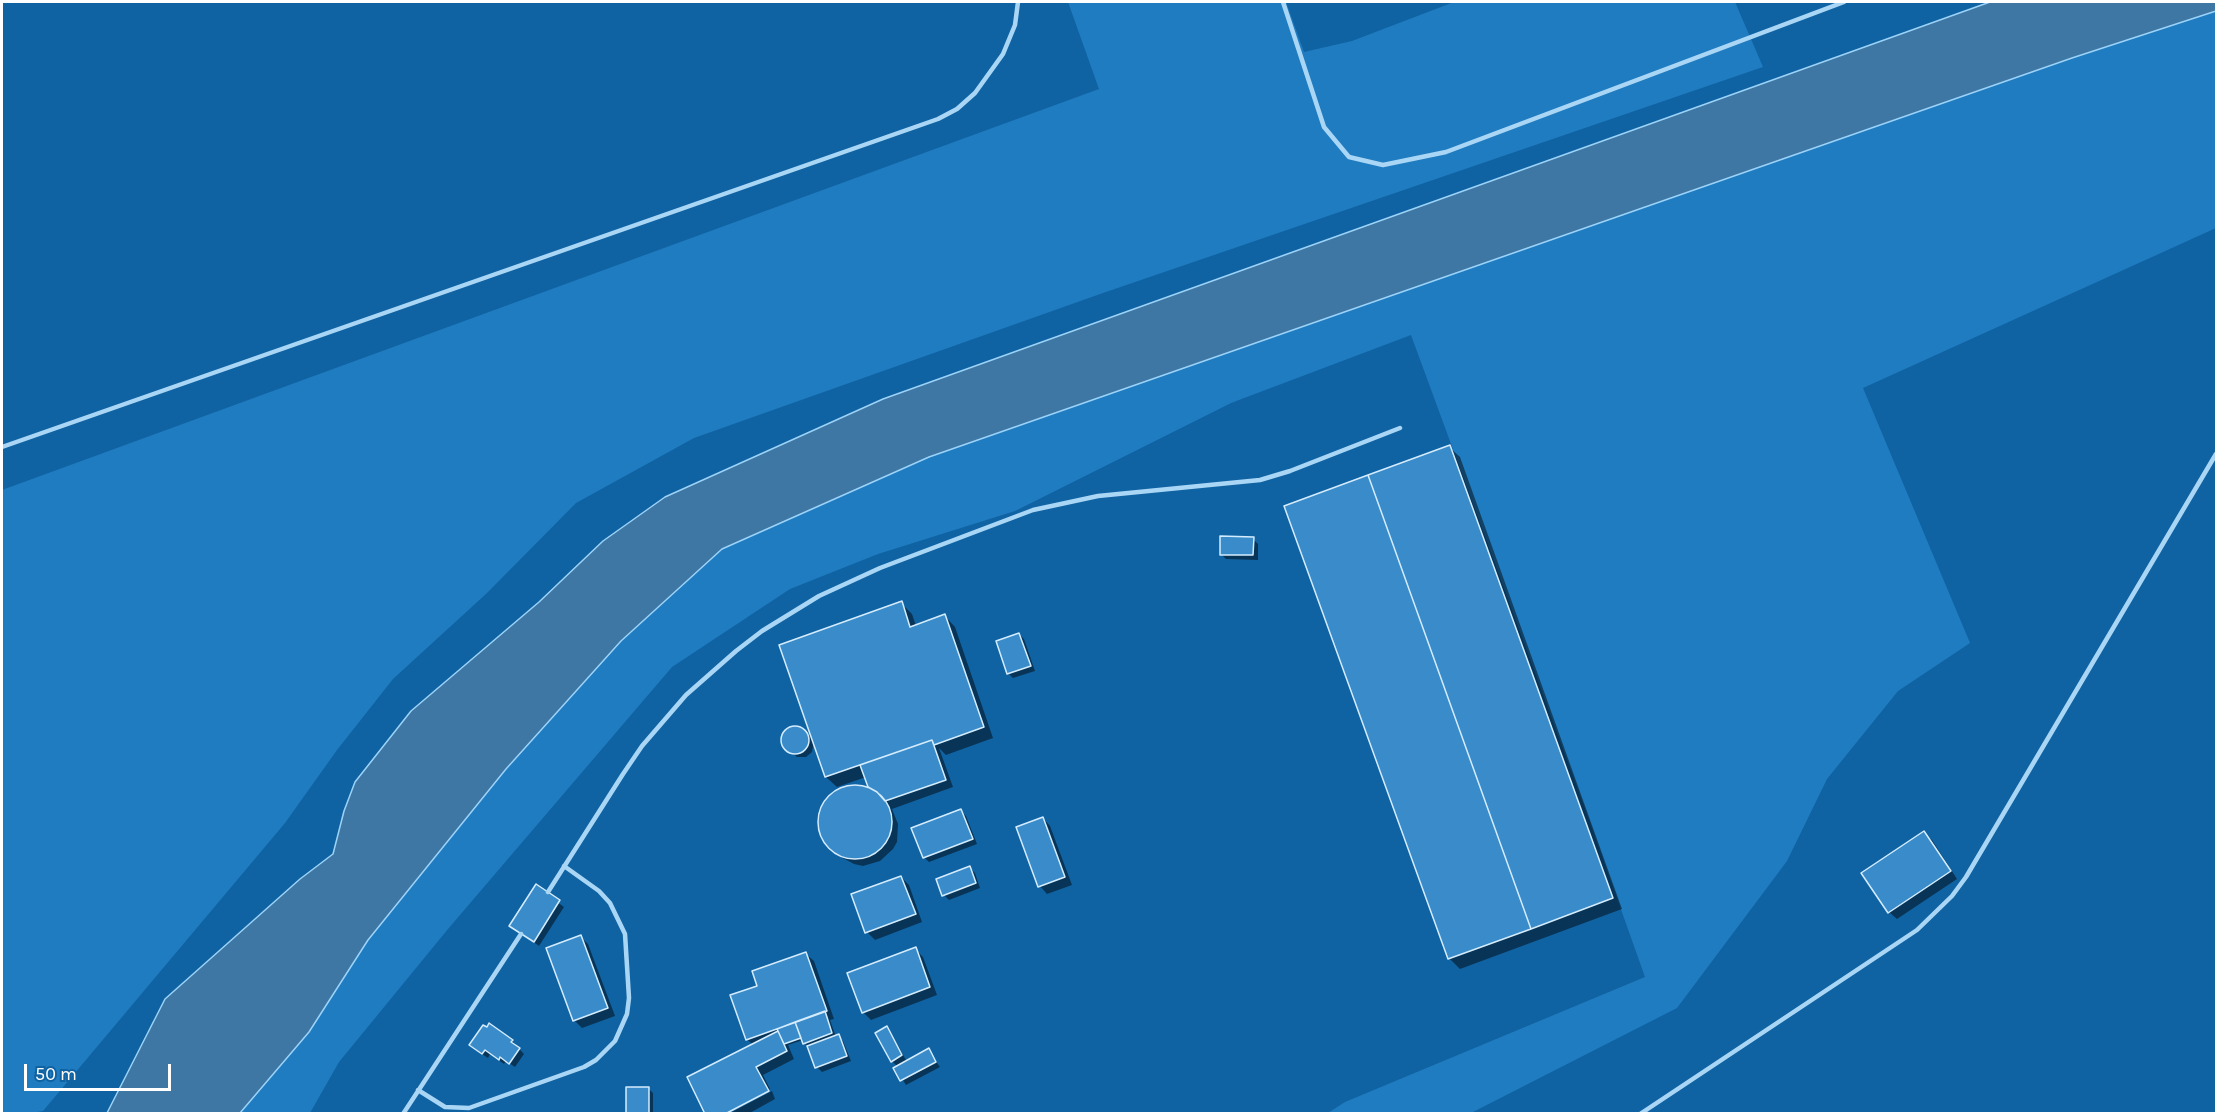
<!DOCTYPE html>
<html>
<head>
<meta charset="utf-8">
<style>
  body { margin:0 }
  #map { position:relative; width:2218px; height:1115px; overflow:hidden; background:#1063a3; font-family:Karla,sans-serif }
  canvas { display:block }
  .frame { position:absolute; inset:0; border:3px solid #fff; pointer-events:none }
  .scale { position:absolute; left:24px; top:1064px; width:147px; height:27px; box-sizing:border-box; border:3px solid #fff; border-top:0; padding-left:8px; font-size:18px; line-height:21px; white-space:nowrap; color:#fff; -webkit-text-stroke:4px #1063a3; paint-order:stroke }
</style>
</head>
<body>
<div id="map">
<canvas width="2218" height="1115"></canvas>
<div class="frame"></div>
<div class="scale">50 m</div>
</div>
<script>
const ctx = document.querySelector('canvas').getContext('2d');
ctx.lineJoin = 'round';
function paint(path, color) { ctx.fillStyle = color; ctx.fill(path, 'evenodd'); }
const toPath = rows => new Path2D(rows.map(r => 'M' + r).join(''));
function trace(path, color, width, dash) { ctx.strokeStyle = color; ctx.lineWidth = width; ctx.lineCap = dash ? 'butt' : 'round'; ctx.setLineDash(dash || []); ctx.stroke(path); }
const green = toPath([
  [1068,2,1286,2,1304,52,1352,41,1454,2,1735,2,1763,67,1103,293,694,438,576,503,487,593,393,679,337,750,285,823,43,1111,32,1113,2,1114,2,490,1099,89],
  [2216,11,2216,228,1863,388,1970,643,1898,691,1827,779,1787,861,1677,1008,1471,1113,1328,1113,1345,1102,1645,977,1591,825,1411,335,1231,403,1015,511,878,554,790,589,672,667,448,929,339,1062,310,1113,217,1114,266,1059,413,885,506,769,621,641,722,549,929,457,2072,58]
]);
const water = toPath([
  [1990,2,2216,2,2216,11,2072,58,929,457,722,549,621,641,506,769,368,940,309,1032,240,1113,107,1113,165,999,300,879,333,854,344,811,355,782,411,711,539,602,603,541,665,497,883,399,1990,2]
]);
const shadow = toPath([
  [1449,447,1460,457,1622,909,1460,969,1449,958],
  [1253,539,1258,544,1258,560,1226,559,1221,554],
  [901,603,912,614,916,626,945,616,955,627,993,738,946,755,939,748,953,787,892,809,898,824,897,842,893,849,880,861,863,866,854,864,839,856,830,847,825,840,820,823,823,806,835,793,842,789,860,787,870,789,866,777,837,787,826,777,814,741,812,752,806,757,797,757,785,746,783,737,787,730,795,727,804,730,814,740],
  [1019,634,1024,639,1035,671,1013,678,1008,673],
  [961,811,966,816,977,844,929,862,924,857],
  [1043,818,1050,826,1072,885,1047,894,1040,886],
  [1924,833,1932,840,1957,879,1897,919,1889,912],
  [970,868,975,873,980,888,949,900,944,895],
  [901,877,909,885,922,922,875,940,867,932],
  [536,886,564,907,539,946,511,925],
  [581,937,588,944,615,1016,582,1028,574,1020],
  [915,949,923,957,937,995,871,1020,863,1012],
  [806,954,814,961,834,1019,830,1020,836,1037,838,1036,843,1041,851,1061,822,1072,817,1067,809,1048,803,1040,788,1045,794,1059,763,1075,770,1089,722,1114,753,1045,747,1039,759,986],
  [887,1028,891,1033,907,1062,928,1050,940,1067,906,1085,895,1068,898,1067,892,1061],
  [512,1041,524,1054,515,1067,506,1061,504,1064,490,1054,488,1058,476,1050],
  [648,1088,653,1093,653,1114,628,1114],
  [772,1091,775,1099,748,1114,728,1114]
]);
const building = toPath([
  [1450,445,1613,898,1531,929,1368,475,1450,445],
  [1368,475,1531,929,1448,959,1284,506,1368,475],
  [1220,536,1254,537,1253,555,1220,555,1220,536],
  [902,601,910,627,945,614,984,727,934,745,932,740,825,777,779,645,902,601],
  [1019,633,1031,666,1007,674,996,641,1019,633],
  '781 740a14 14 0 1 1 28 0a14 14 0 1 1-28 0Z',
  [932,740,946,780,885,801,877,792,868,787,860,765,932,740],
  '818 822a37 37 0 1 1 74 0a37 37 0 1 1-74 0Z',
  [961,809,973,839,923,858,911,828,961,809],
  [1043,817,1065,877,1038,887,1016,827,1043,817],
  [1924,831,1951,871,1888,913,1861,873,1924,831],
  [970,866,976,883,942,896,936,879,970,866],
  [901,876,916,914,865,933,851,894,901,876],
  [536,884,560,900,534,942,509,926,536,884],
  [581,935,608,1008,573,1021,546,948,581,935],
  [916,947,930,987,862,1013,847,973,916,947],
  [806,952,827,1011,746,1040,730,995,757,986,752,971,806,952],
  [825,1011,832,1033,803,1044,795,1022,825,1011],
  [795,1022,801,1038,784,1044,777,1029,795,1022],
  [489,1023,513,1040,511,1042,520,1048,509,1064,500,1057,499,1060,485,1050,482,1054,469,1045,483,1025,487,1027,489,1023],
  [887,1026,902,1055,891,1062,875,1033,887,1026],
  [778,1031,787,1051,756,1067,769,1091,725,1114,705,1114,687,1077,778,1031],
  [839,1034,847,1056,815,1068,807,1046,839,1034],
  [929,1048,936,1062,900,1081,893,1068,929,1048],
  [626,1087,649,1087,649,1114,626,1114,626,1087]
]);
const service = toPath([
  [1283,2,1324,127,1349,157,1383,165,1446,152,1844,2],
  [2,447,938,119,957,109,975,93,1003,54,1015,25,1018,2],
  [548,892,623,774,642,746,686,695,736,651,762,631,819,596,880,568,1033,510,1098,496,1260,480,1290,471,1400,428],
  [418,1090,445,1107,469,1108,584,1067,596,1060,615,1041,627,1014,629,998,625,934,610,903,599,891,564,866],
  [403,1114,521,934],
  [1640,1114,1917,930,1952,896,1966,877,2216,454]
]);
paint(green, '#207cc0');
paint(water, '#3e77a4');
trace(water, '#9cd3f9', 1.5);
paint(shadow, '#0007');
paint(building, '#398cc9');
trace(building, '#d4ecfe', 1.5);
trace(service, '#aad6f6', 4.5);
</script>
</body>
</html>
